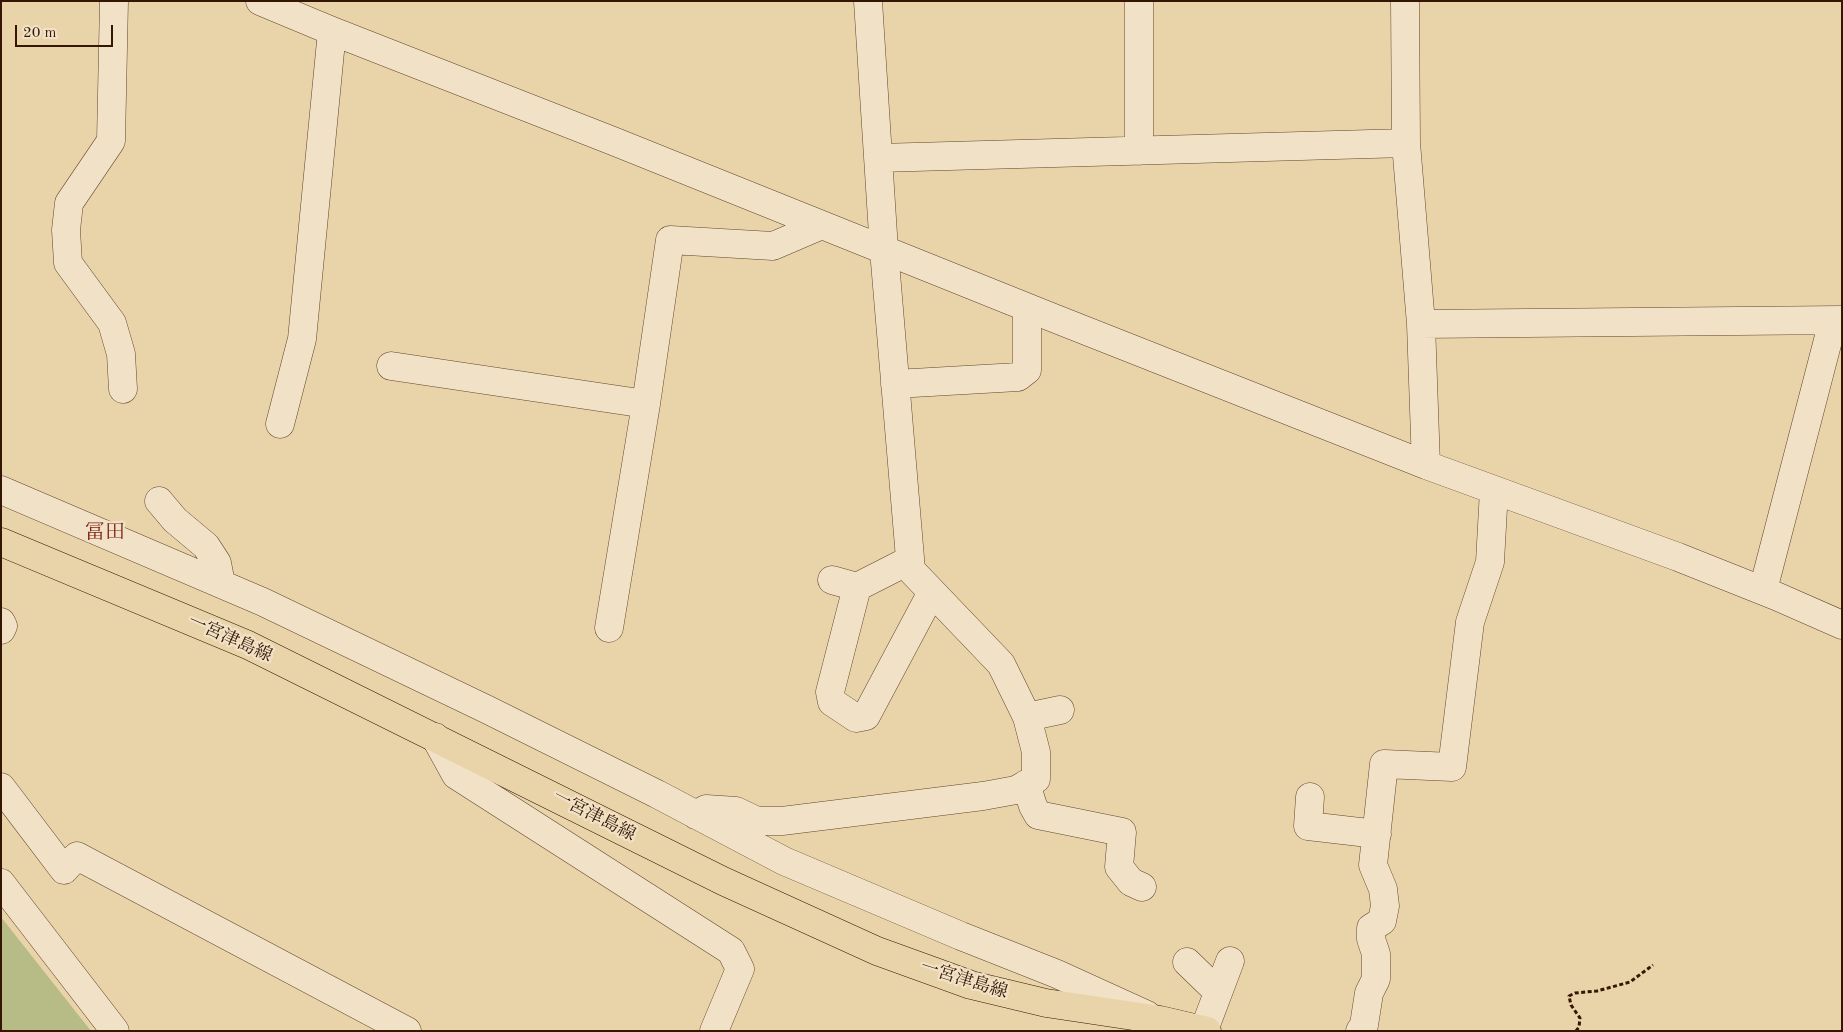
<!DOCTYPE html>
<html>
<head>
<meta charset="utf-8">
<style>
  body { margin:0 }
  #map { position:relative; width:1843px; height:1032px; overflow:hidden; background:#e9d3a9; font-family:"Old Standard TT",serif }
  canvas { display:block }
  .frame { position:absolute; inset:0; border:2px solid #351603; pointer-events:none }
  .scale { position:absolute; left:15px; top:25px; width:98px; height:22px; box-sizing:border-box; border:2px solid #351603; border-top:0; padding-left:6px; font-size:15px; line-height:18px; white-space:nowrap; color:#351603; -webkit-text-stroke:4px #f1e2c7; paint-order:stroke }
</style>
</head>
<body>
<div id="map">
<canvas width="1843" height="1032"></canvas>
<div class="frame"></div>
<div class="scale">20 m</div>
</div>
<script>
const ctx = document.querySelector('canvas').getContext('2d');
ctx.lineJoin = 'round';
function paint(path, color) { ctx.fillStyle = color; ctx.fill(path, 'evenodd'); }
const toPath = rows => new Path2D(rows.map(r => 'M' + r).join(''));
function trace(path, color, width, dash) { ctx.strokeStyle = color; ctx.lineWidth = width; ctx.lineCap = dash ? 'butt' : 'round'; ctx.setLineDash(dash || []); ctx.stroke(path); }
function write(font, color, halo, rows, align = 'center') {
  ctx.font = font + ' "Old Standard TT","Noto Serif JP",serif'; ctx.lineWidth = 4.5; ctx.setLineDash([]); ctx.textBaseline = 'middle'; ctx.strokeStyle = halo; ctx.fillStyle = color; for (const [text, x, y, turn = 0] of rows) {
    ctx.save(); ctx.translate(x, y); ctx.rotate((+turn || 0) * Math.PI / 180); ctx.textAlign = isNaN(turn) ? turn : align; if (halo) ctx.strokeText(text, 0, 0); ctx.fillText(text, 0, 0); ctx.restore();
  }
}
const green = toPath([
  [1,917,91,1031,1,1031]
]);
const path = toPath([
  [1576,1031,1579,1027,1580,1018,1571,1005,1569,996,1575,993,1597,991,1630,982,1653,965]
]);
const minor = toPath([
  [114,1,111,141,69,203,66,230,68,263,112,323,121,354,123,389],
  [260,1,332,31,613,141,1051,317,1426,465,1678,557,1776,596,1842,625],
  [1405,1,1406,143,1421,324,1426,465],
  [1139,151,1139,1],
  [879,158,1406,143],
  [1421,324,1842,320],
  [391,366,646,404],
  [895,384,1018,377,1027,370,1027,308],
  [280,424,302,339,332,31],
  [1,490,263,602,486,709,657,794,784,861,961,936,1057,974,1147,1015],
  [159,501,175,520,206,546,217,563,221,584],
  [910,560,857,587,830,692,832,702,856,718,866,716,932,592],
  [832,580,857,587],
  [1763,590,1833,321],
  [1,622,3,626,1,630],
  [609,628,646,404,670,240,773,246,822,225],
  [1027,717,1060,710],
  [435,737,456,775,731,951,740,969,714,1031],
  [1026,784,1033,806,1038,815,1122,832,1119,867,1131,882,1142,887],
  [1,787,64,870,77,856,407,1031],
  [1310,797,1308,826,1377,834],
  [696,815,706,809,736,811,757,821,782,821,983,796,1016,790,1036,779,1036,752,1027,717,1001,664,911,570,884,250,868,1],
  [1,883,115,1031],
  [1187,962,1218,992],
  [1204,1030,1230,961],
  [1360,1031,1364,1025,1369,993,1376,979,1376,954,1371,939,1371,928,1382,921,1385,906,1383,889,1373,865,1384,764,1452,767,1470,622,1490,562,1494,490]
]);
const major = toPath([
  [1,542,248,645,723,881,877,951,971,985,1046,1003,1160,1020,1207,1031]
]);
const streetNames = [
  ["一宮津島線",230,639,24],
  ["一宮津島線",594,816,27],
  ["一宮津島線",964,980,17]
];
const quarterNames = [
  ["冨田",105,533]
];
paint(green, '#b7bc87');
trace(minor, '#62452c', 29);
trace(major, '#351603', 29);
trace(path, '#351603', 3, [4, 2.5]);
trace(minor, '#f1e2c7', 28);
trace(major, '#e9d3a9', 28);
write('18px', '#351603', '#f1e2c7', streetNames);
write('20px', '#7a1f14', '#f1e2c7', quarterNames);
</script>
</body>
</html>
